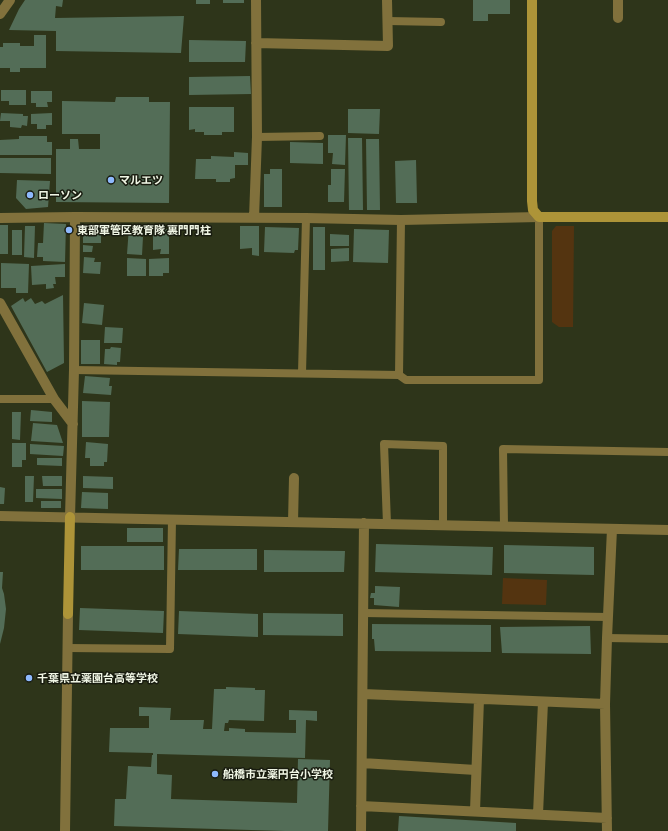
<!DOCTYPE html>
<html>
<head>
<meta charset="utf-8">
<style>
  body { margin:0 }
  canvas { display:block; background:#2e351a }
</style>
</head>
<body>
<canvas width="668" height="831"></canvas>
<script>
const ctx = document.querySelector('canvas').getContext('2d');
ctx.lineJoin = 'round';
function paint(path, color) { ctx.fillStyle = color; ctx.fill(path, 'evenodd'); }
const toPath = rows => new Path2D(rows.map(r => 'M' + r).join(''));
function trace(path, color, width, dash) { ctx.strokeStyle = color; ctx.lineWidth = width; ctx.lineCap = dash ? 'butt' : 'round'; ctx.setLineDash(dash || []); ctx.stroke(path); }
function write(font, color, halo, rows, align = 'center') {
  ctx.font = font + ' Commissioner,"Noto Sans JP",sans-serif'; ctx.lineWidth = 3; ctx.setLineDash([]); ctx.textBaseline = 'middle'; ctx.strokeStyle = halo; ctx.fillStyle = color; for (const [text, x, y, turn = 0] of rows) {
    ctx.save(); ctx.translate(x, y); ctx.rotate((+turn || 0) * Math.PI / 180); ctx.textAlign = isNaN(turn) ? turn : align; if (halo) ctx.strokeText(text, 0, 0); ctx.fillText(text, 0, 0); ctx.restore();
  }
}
const green = toPath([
  [556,226,574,226,573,327,559,327,552,322,552,231],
  [503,578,547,580,546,605,502,604]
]);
const building = toPath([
  [25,0,63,0,62,7,56,6,55,18,184,16,181,53,56,51,56,31,9,30,19,9],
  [196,0,210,0,210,4,196,4],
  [223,0,244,0,244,3,223,3],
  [473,0,510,0,510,14,488,14,488,21,473,21],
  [34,35,46,35,46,68,20,68,20,72,10,72,10,68,0,68,0,47,3,47,3,43,20,43,20,46,34,46],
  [189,40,246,41,245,62,189,62],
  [250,76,251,94,189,95,189,77],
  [1,90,26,90,26,105,9,105,9,101,1,101],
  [31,91,52,91,52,102,47,102,48,107,36,107,36,103,31,103],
  [116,97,149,97,149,102,170,102,169,203,56,202,56,149,70,149,70,139,78,139,79,149,100,149,100,134,62,134,62,101,115,102],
  [189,107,234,107,234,132,222,132,222,135,204,135,204,132,195,132,195,129,189,130],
  [348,109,380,109,379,134,348,133],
  [1,113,23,114,23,116,28,116,27,126,22,125,21,128,10,127,10,121,0,121],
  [52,113,52,125,46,125,46,129,37,129,37,124,31,124,31,114],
  [328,135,346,135,345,165,332,164,333,153,328,153],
  [19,136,47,136,47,142,52,142,52,155,0,155,0,140,19,139],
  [348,138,362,138,363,210,349,210],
  [366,139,379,139,380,210,367,210],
  [290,142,323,143,323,164,290,163],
  [234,152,248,153,248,165,235,165,235,178,230,179,230,182,216,182,216,179,195,179,196,159,211,159,211,156,234,157],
  [0,158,51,158,51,174,0,173],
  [416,160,417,203,396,203,395,161],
  [270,169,282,169,282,207,264,207,264,174,270,174],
  [331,169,345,169,344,202,328,202,328,185,331,185],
  [17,180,50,181,48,207,26,209,16,198],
  [44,223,66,224,65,262,43,261,43,257,37,257,38,243,43,243],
  [0,225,8,225,8,254,0,254],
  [25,226,35,226,34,258,24,257],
  [240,226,259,226,259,256,252,255,252,248,240,249],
  [83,227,101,227,101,243,83,243],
  [129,227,139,228,138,236,143,237,142,255,127,254],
  [265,227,299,228,298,250,295,250,294,253,264,252],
  [313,227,325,227,325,270,313,270],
  [153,229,169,229,169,254,160,254,161,249,153,250],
  [354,229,389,230,388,263,353,262],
  [12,230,22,230,22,255,12,255],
  [330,234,349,235,349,246,330,246],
  [83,245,93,246,92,252,83,252],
  [349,248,349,261,331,262,331,249],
  [84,257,95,258,94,262,101,262,100,274,83,273],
  [127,258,146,259,146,276,127,276],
  [169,258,169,273,163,273,163,276,149,276,149,259],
  [1,263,29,264,28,293,16,293,16,288,1,288],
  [65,264,65,277,55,277,56,284,53,284,54,288,46,289,46,284,32,285,31,266],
  [63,295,64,363,47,372,11,306,23,298,25,302,31,298,35,304,42,301,45,304],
  [84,303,104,305,102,325,82,323],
  [105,327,123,328,122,343,104,343],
  [81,340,100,340,100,364,81,364],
  [111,347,121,348,120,362,117,362,117,365,104,364,105,349,110,349],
  [85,376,110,378,109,386,112,386,111,395,83,393],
  [82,401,110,402,109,437,82,437],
  [31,410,52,412,52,422,30,421],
  [12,412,21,412,20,440,12,439],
  [33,423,57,425,63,443,31,441],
  [86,442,108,444,107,462,104,462,104,466,90,466,90,458,85,458],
  [12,443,26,443,26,460,22,460,22,467,12,467],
  [30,444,64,446,63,456,30,454],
  [37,458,62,458,62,466,37,465],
  [25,476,34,476,33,502,25,502],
  [42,476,62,476,62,486,43,486],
  [83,476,113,477,113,489,83,488],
  [0,487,5,488,4,504,0,504],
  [36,489,62,489,62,499,36,498],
  [82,492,108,493,108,509,81,508],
  [41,501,61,501,61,508,41,508],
  [127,528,163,528,163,542,127,542],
  [376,544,493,547,492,575,375,572],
  [504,545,594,547,594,575,504,573],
  [81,546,164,546,164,570,81,570],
  [179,549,257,549,257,570,178,570],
  [264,550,345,551,344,572,264,572],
  [0,572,3,572,2,588,4,594,6,609,4,628,0,644],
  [375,586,400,587,399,607,374,605,374,598,370,598,371,593,375,593],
  [80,608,164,611,163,633,79,630],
  [179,611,258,614,258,637,178,634],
  [263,613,343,614,343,636,263,635],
  [372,624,491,625,491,652,375,651,374,639,372,639],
  [590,626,591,654,502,653,500,627],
  [226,687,255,688,255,690,265,690,264,721,229,720,228,723,225,723,224,731,229,731,229,728,245,729,245,732,296,733,296,720,289,720,289,710,317,711,317,721,306,720,305,758,157,754,157,774,172,775,171,799,297,803,298,759,330,760,328,831,285,831,114,826,115,799,126,799,128,766,151,767,152,755,153,755,153,753,109,752,110,728,149,728,149,716,139,716,139,707,171,708,170,720,204,720,203,729,212,729,214,689,226,689],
  [399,816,516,823,516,831,398,831]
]);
const lane = toPath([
  [388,21,441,22],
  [257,137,320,136],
  [401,220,399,375,406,380,539,380,539,217],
  [74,370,399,375],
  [302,373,306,218],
  [0,399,54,399],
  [387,524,384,444,443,446,443,525],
  [504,526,503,449,668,452],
  [364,613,608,617],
  [607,638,668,639],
  [68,648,170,649,172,519]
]);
const street = toPath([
  [0,14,10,0],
  [618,18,618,0],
  [256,43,388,46,387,0],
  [0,218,75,217,306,218,401,220,539,217],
  [254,218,257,137,256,0],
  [0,303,54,399,73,424],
  [0,516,668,530],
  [70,517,74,370,75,217],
  [293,522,294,478],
  [363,694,605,704],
  [362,763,476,770],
  [361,806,607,818],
  [475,811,479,699],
  [538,814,543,702],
  [65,831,68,614],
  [361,831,364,523],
  [607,831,605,704,607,638,612,529]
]);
const secondary = toPath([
  [532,0,532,201,533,210,539,217,668,217],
  [68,614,70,517]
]);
const markers = [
  [111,180,4,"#8eb9fd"],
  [30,195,4,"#8eb9fd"],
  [69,230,4,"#8eb9fd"],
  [29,678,4,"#8eb9fd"],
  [215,774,4,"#8eb9fd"]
];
const poiNames = [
  ["マルエツ",119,180],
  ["ローソン",38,195],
  ["東部軍管区教育隊 裏門門柱",77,230],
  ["千葉県立薬園台高等学校",37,678],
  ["船橋市立薬円台小学校",223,774]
];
paint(green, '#543410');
paint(building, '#536d57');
trace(lane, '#81713c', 8);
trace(street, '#81713c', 10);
trace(secondary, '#ad9438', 10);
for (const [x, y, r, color] of markers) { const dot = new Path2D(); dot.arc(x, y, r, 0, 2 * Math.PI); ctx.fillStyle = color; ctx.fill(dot); trace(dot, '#181b0f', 1.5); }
write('bold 11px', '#f0f6e5', '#181b0f', poiNames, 'left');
</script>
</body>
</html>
